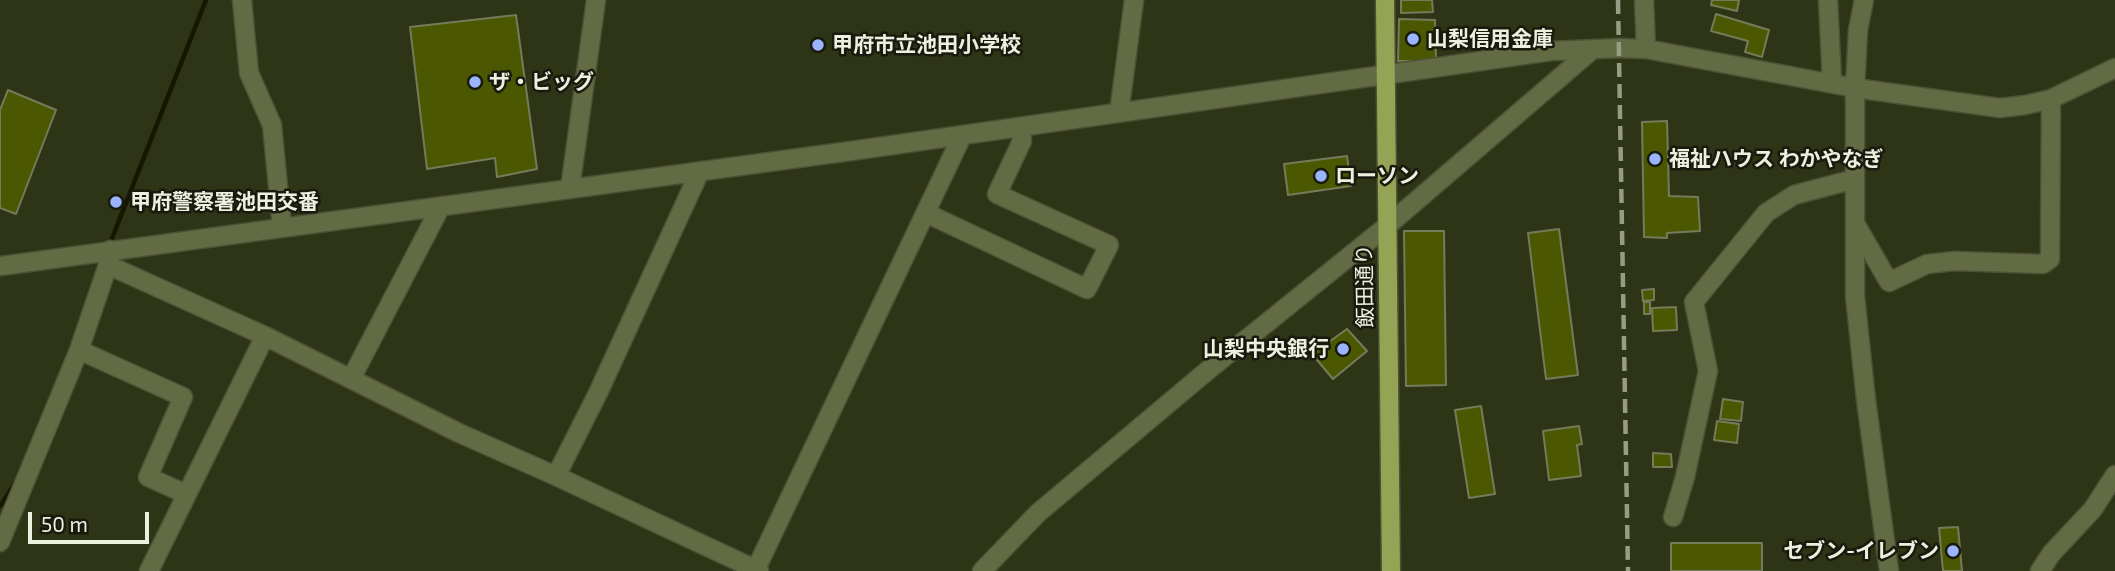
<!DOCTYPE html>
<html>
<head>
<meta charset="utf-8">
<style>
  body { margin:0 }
  #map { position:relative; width:2115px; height:571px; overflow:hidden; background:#2e3416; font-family:"Exo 2",sans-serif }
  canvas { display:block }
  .scale { position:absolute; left:28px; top:512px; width:121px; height:32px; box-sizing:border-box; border:4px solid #ecf0de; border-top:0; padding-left:9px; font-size:21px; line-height:24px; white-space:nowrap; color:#ecf0de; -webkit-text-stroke:5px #181a0d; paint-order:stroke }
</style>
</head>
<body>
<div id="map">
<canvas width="2115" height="571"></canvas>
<div class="scale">50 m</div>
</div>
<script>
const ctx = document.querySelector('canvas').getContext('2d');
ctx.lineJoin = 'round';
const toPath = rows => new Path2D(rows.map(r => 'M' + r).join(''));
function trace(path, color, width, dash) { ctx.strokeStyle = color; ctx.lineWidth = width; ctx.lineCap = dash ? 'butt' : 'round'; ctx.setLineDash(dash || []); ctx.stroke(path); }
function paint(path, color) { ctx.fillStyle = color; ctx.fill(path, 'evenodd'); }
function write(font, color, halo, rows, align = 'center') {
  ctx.font = font + ' "Exo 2","Noto Sans JP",sans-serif'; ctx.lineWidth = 5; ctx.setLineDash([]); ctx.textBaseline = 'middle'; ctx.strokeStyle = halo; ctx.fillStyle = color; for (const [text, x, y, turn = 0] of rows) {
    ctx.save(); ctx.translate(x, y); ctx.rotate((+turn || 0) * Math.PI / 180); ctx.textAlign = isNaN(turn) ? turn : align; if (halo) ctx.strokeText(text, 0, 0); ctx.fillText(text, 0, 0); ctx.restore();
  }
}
const stream = toPath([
  [109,246,206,0],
  [0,506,16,482]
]);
const building = toPath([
  [1401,0,1432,0,1433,12,1401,13,1401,0],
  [1712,0,1739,0,1737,11,1711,5,1712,0],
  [1716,14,1769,30,1762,57,1745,52,1748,41,1711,31,1716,14],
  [516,15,537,169,497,177,495,158,427,169,410,27,516,15],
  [1399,19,1435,20,1436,61,1398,61,1399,19],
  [8,90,56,110,16,214,0,208,0,110,8,90],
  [1667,121,1669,196,1698,197,1700,231,1667,233,1667,238,1644,237,1642,122,1667,121],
  [1347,156,1351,186,1288,195,1284,164,1347,156],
  [1559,229,1578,375,1546,379,1528,233,1559,229],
  [1404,231,1444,231,1446,385,1406,386,1404,231],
  [1654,289,1654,300,1643,301,1642,290,1654,289],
  [1644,302,1650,302,1650,314,1644,314,1644,302],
  [1676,307,1677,330,1653,331,1652,308,1676,307],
  [1347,329,1367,351,1333,379,1312,354,1347,329],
  [1723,399,1743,402,1741,421,1720,419,1723,399],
  [1481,406,1495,494,1469,498,1455,410,1481,406],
  [1717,421,1739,424,1737,443,1714,440,1717,421],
  [1579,426,1582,444,1577,445,1581,476,1549,480,1543,431,1579,426],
  [1653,453,1671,454,1672,467,1653,467,1653,453],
  [1958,527,1962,571,1943,571,1939,528,1958,527],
  [1671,543,1762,543,1762,571,1671,571,1671,543]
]);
const minor = toPath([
  [242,0,249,73,272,125,282,227],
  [1644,0,1646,49],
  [1828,0,1832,82],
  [1864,0,1858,30,1855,88,1855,296,1866,400,1889,571],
  [1119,113,1134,0],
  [570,189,596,0],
  [926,213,1087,289,1109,245,997,194,1022,141,1021,127],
  [1856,225,1889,282,1927,264,1955,261,2043,264,2050,259,2051,99],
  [108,265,265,336],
  [0,266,858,150,1551,51,1619,48,1646,49,1855,88,2000,108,2025,105,2051,99,2115,68],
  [79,350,183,397,148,477,186,494],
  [351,379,441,206],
  [556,476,759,571],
  [1673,517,1685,477,1708,371,1694,302,1766,213,1794,195,1855,179],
  [0,542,79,350,108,265,110,250],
  [149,571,265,336,459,433,556,476,598,393,700,171],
  [755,571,962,136],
  [982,571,1038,513,1207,371,1387,226,1593,49],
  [2040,571,2051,554,2093,509,2115,475]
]);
const major = toPath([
  [1385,0,1391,571]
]);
const rail = toPath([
  [1618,0,1628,571]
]);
const markers = [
  [1413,39,7,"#9ab5fd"],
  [818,45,7,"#9ab5fd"],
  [475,82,7,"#9ab5fd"],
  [1655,159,7,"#9ab5fd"],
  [1321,176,7,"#9ab5fd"],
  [116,202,7,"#9ab5fd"],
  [1343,349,7,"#9ab5fd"],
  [1953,551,7,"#9ab5fd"]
];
const poiNames = [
  ["山梨信用金庫",1427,39],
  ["甲府市立池田小学校",832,45],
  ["ザ・ビッグ",489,82],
  ["福祉ハウス わかやなぎ",1669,159],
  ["ローソン",1335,176],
  ["甲府警察署池田交番",130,202],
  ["山梨中央銀行",1329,349,"right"],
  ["セブン-イレブン",1939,551,"right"]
];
const streetNames = [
  ["飯田通り",1365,286,-91]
];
trace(stream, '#141800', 4.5);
paint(building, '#4c5801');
trace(building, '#747b5a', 2);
trace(minor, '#4c5236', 21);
trace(major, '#4c5236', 21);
trace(minor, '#636b45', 18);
trace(major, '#95a454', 18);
trace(rail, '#979c84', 4.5, [14, 7]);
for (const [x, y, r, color] of markers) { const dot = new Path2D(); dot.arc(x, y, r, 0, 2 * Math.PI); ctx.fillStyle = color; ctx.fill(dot); trace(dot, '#181a0d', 2.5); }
write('bold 21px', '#ecf0de', '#181a0d', poiNames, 'left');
write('21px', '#ecf0de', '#181a0d', streetNames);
</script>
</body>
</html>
